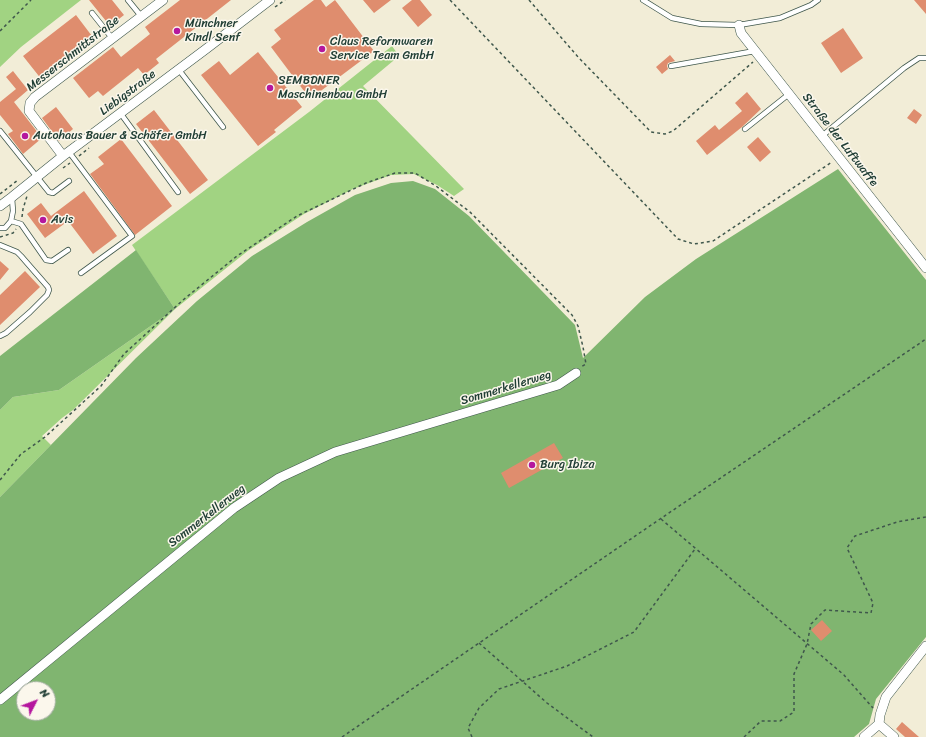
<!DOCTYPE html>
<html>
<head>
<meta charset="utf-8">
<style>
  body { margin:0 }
  #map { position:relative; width:926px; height:737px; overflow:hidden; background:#f2edd7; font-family:Sriracha,sans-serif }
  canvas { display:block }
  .north { position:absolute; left:16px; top:681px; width:40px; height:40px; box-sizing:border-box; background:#fbf7ec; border:1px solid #a3ada2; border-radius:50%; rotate:48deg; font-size:11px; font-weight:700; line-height:16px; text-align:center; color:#1f3d34 }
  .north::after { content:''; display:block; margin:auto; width:14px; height:18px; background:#b5179e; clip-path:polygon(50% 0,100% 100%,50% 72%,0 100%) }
</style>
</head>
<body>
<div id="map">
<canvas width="926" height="737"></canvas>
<div class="north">N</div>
</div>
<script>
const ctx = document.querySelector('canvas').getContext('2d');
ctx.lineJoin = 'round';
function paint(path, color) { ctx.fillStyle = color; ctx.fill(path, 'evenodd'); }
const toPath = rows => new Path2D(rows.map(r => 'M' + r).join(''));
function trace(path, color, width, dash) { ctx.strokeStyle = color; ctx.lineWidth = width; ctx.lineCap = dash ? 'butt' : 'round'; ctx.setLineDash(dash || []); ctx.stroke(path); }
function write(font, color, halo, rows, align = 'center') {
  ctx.font = font + ' Sriracha,sans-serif'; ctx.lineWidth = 3; ctx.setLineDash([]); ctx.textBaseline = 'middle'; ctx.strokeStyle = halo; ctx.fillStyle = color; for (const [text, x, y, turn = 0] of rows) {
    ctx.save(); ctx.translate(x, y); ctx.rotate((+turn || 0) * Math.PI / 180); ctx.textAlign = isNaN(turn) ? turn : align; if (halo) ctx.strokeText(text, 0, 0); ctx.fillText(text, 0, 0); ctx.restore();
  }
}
const green = toPath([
  [0,0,81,0,21,47,0,67],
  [392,46,399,56,363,86,464,189,454,196,437,185,414,174,391,175,353,189,304,214,249,250,175,309,73,410,62,418,42,436,51,445,0,497,0,410,13,397,59,390,175,309,132,245,309,112]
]);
const forest = toPath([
  [838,169,926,280,926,637,876,699,869,724,854,737,0,737,0,497,136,358,197,301,252,256,307,222,355,195,391,183,413,181,435,189,469,216,575,325,583,358,645,297,696,259],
  [24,689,48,689,48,713,24,713],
  [136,250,175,309,59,390,13,397,0,410,0,356]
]);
const building = toPath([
  [89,0,112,0,124,15,110,26],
  [180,0,231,0,156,59,159,63,144,75,138,68,103,96,98,91,89,98,73,78,113,47,121,57,150,34,145,27],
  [314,0,321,0,326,7,335,0,374,51,310,99,271,47,281,39,274,30],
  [363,0,391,0,374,13],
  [412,0,420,0,432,15,418,27,402,8],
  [914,0,926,0,926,14],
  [76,15,95,40,42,80,23,56],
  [843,28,863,58,841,73,821,43],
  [258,52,302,107,274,130,276,132,258,146,201,75,219,61,230,75],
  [670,55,675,61,668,63,667,66,668,69,662,74,656,67],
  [13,71,28,90,14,102,42,138,23,154,8,134,13,131,0,115,0,102,16,89,6,77],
  [747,92,761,109,742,127,707,155,696,141,715,125,719,130,742,111,735,103],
  [56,107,73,129,59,141,42,118],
  [914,109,922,115,916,124,907,118],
  [154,110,208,180,190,194,136,124],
  [758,137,771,152,760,162,747,147],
  [121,139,172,206,135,235,90,174,104,164,98,157],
  [84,191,117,236,93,254,68,221,45,238,27,214,41,203,51,216],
  [0,261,9,269,0,280],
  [25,271,40,287,0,325,0,295],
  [554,443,563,458,509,488,501,473],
  [822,620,832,631,821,641,811,630],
  [902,722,919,737,905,737,896,729]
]);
const path = toPath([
  [450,0,678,239,694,244,713,241,832,162],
  [529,0,578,57,651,132,665,134,673,131,753,62],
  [275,7,285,0],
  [0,31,31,0],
  [79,156,89,148],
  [63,168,70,163],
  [0,194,18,180],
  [22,217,23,209,27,196],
  [0,237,13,233,16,229],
  [0,480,21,454,45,437,101,386,124,354,183,300,237,256,297,216,366,183,395,173,415,173,436,186,470,212,572,315,578,326,583,347,586,364,581,367],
  [661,519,844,675,873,708],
  [479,643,547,703,593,737],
  [342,737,660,519,926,339],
  [472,737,468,728,479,708,499,689,567,666,634,632,695,549],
  [744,737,761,721,780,721,794,712,794,674,807,644,811,624,825,610,871,613,873,603,847,548,855,536,897,522,926,517]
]);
const lane = toPath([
  [128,0,141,16],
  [643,0,672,18,701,24,739,25,780,18,811,5,818,0],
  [92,13,112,38],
  [671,66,755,51],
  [179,70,223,127],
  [121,114,178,192],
  [745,129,789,94],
  [0,131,49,192,53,193,69,181],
  [822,136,904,68,919,58,926,58],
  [69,152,132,236,81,273],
  [11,221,21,224,46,260,52,261,68,250],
  [0,228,5,228,11,221,13,211,12,198],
  [0,245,17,252,21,256,48,287,49,290,47,295,30,312,6,333,0,336]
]);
const street = toPath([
  [739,25,741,33,926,268],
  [63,156,29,111,30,103,35,97,163,0],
  [0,206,12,197,63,156,206,49,270,0],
  [0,700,234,508,279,478,335,452,558,385,576,373],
  [879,724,880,715,886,697,926,646],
  [879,724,894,737],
  [864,737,879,724]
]);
const markers = [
  [177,31,4,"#b5179e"],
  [322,49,4,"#b5179e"],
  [270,88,4,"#b5179e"],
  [25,136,4,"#b5179e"],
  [43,220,4,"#b5179e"],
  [532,465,4,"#b5179e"]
];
const poiNames = [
  ["Münchner",185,24],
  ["Kindl Senf",185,38],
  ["Claus Reformwaren",330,42],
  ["Service Team GmbH",330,56],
  ["SEMBDNER",278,81],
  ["Maschinenbau GmbH",278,95],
  ["Autohaus Bauer & Schäfer GmbH",33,136],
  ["Avis",51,220],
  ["Burg Ibiza",540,465]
];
const streetNames = [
  ["Messerschmittstraße",73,54,-38],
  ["Liebigstraße",128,93,-37],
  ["Straße der Luftwaffe",840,140,52],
  ["Sommerkellerweg",506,388,-17],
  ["Sommerkellerweg",207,516,-38]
];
paint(green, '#a1d382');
paint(forest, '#80b570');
paint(building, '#df8d6e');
trace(lane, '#3f574c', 6);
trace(street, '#3f574c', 10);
trace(path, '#3f574c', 1.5, [3, 3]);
trace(lane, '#fff', 4.5);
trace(street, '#fff', 9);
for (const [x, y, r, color] of markers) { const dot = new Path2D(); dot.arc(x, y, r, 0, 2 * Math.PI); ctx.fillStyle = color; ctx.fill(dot); trace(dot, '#fbf7ec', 1.5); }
write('12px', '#1f3d34', '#fbf7ec', poiNames, 'left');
write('12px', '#1f3d34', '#fbf7ec', streetNames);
</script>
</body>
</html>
